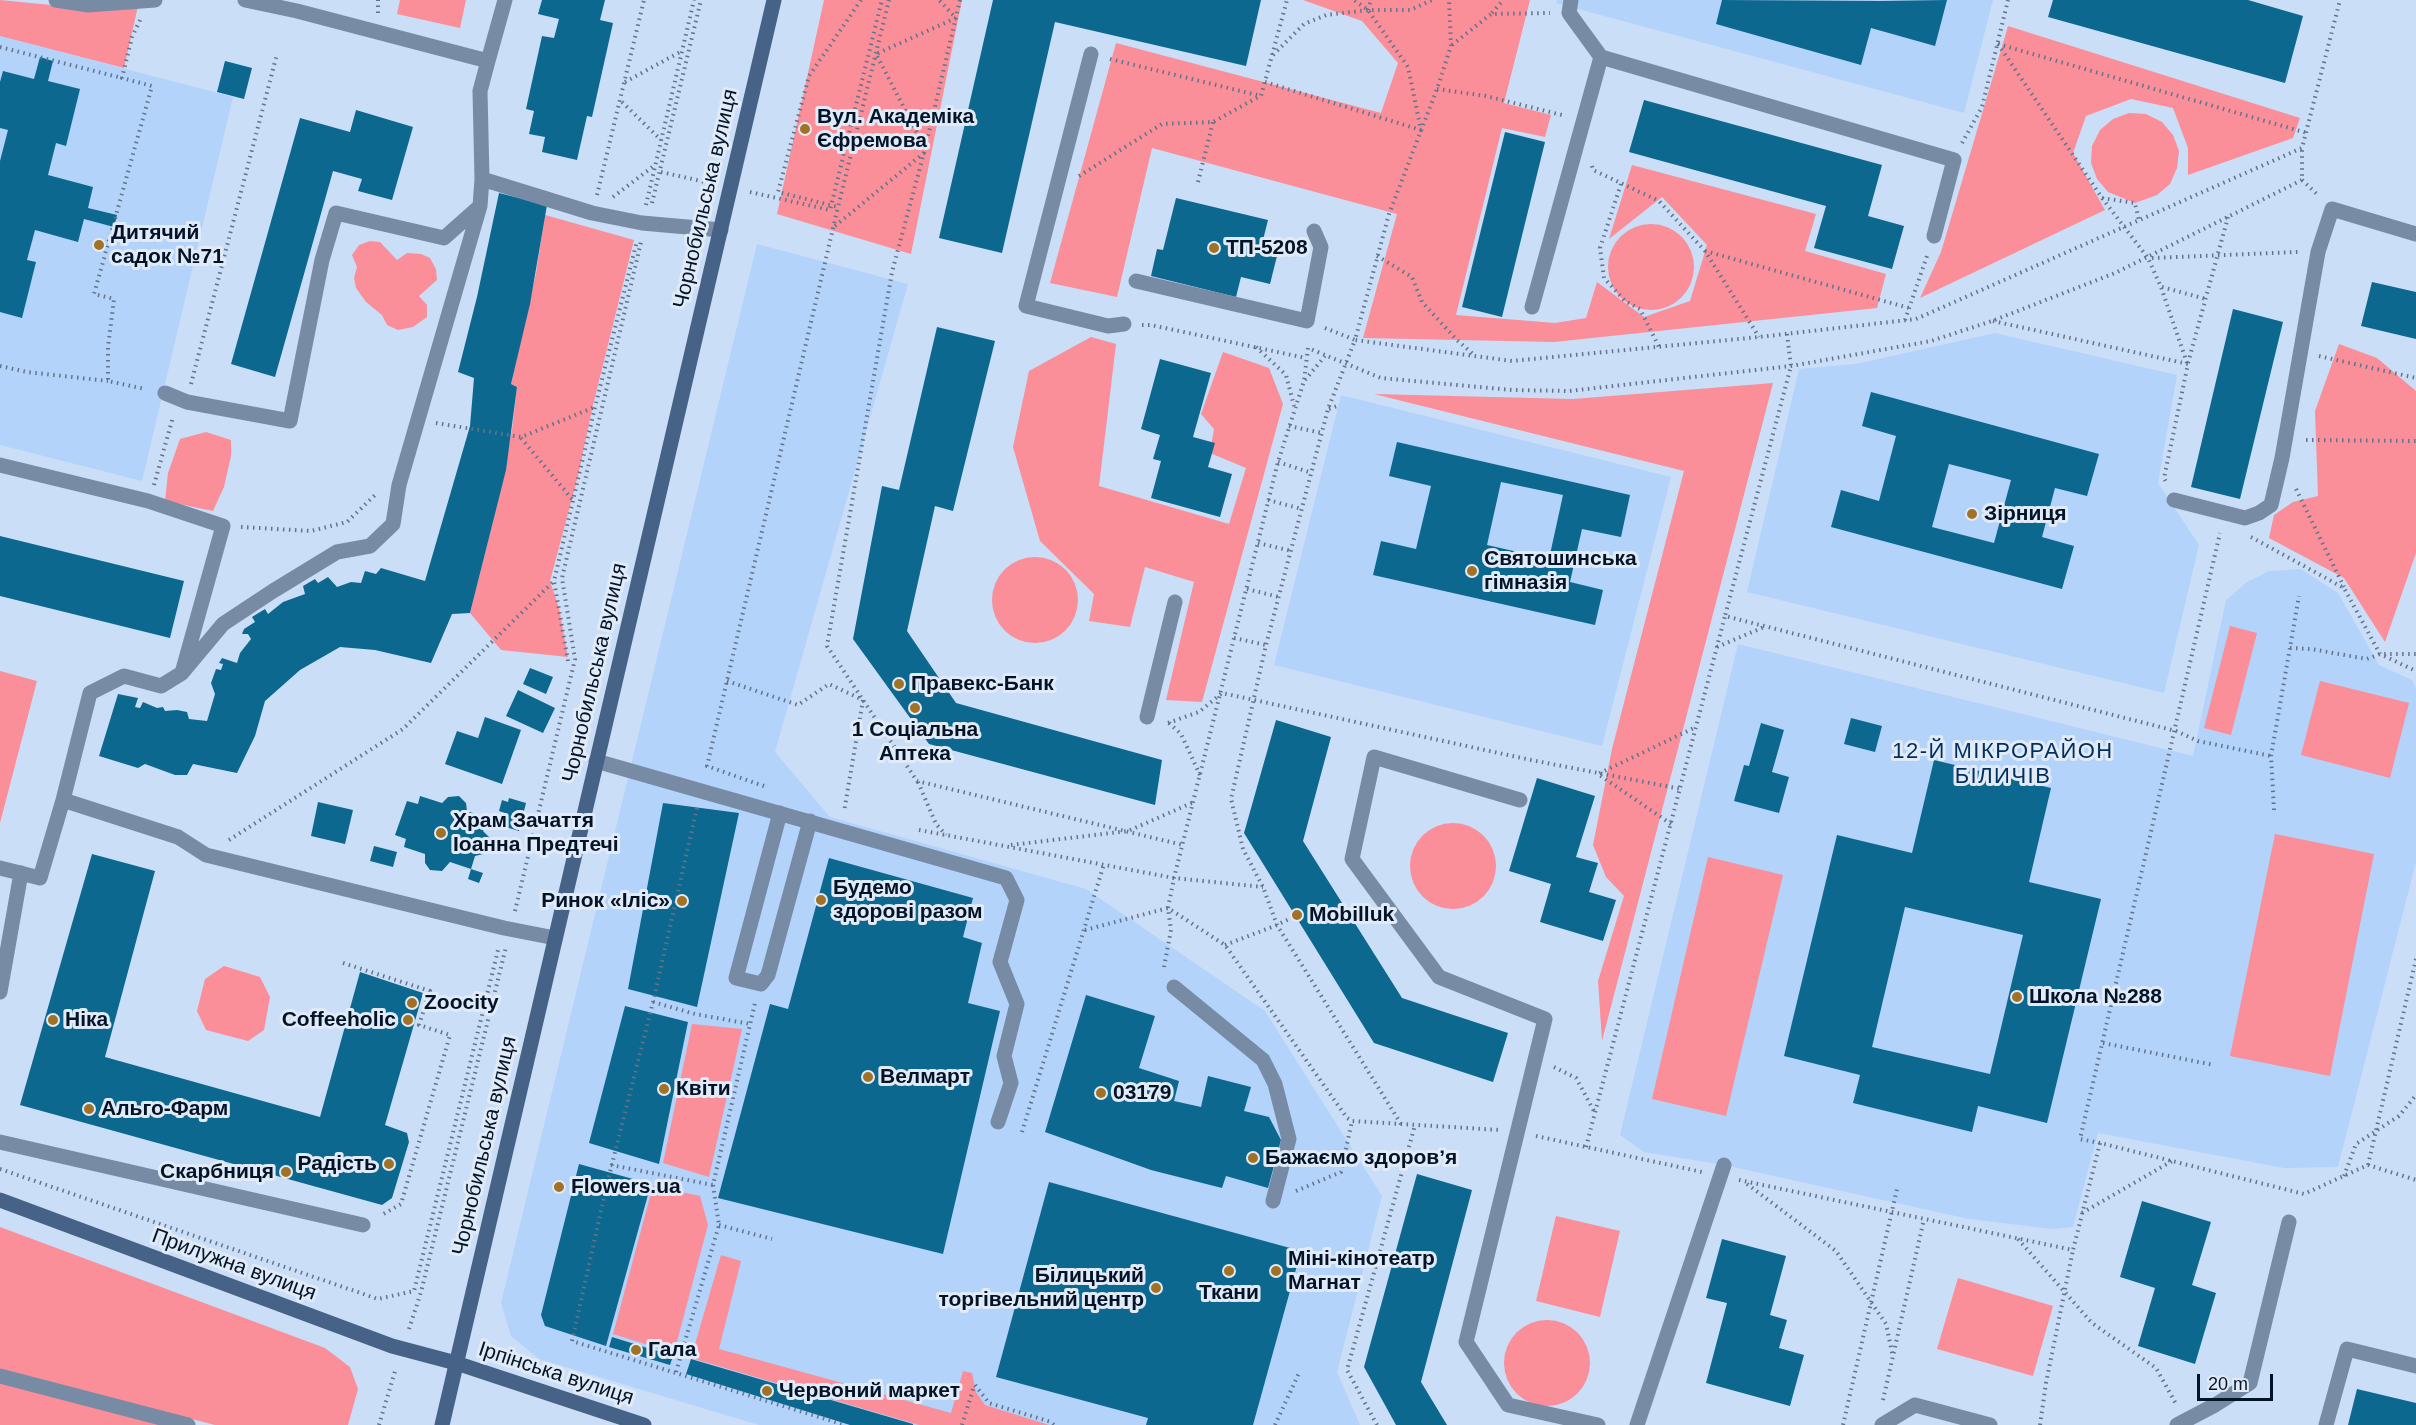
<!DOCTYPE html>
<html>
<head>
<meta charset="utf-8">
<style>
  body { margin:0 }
  #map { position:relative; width:2416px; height:1425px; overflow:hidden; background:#cbdef7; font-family:Arial,sans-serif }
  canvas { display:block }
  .scale { position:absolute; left:2197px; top:1374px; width:76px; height:27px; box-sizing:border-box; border:3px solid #031429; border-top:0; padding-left:8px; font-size:18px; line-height:21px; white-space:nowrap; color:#031429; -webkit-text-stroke:4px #e1eaf7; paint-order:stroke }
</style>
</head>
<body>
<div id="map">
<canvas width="2416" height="1425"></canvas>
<div class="scale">20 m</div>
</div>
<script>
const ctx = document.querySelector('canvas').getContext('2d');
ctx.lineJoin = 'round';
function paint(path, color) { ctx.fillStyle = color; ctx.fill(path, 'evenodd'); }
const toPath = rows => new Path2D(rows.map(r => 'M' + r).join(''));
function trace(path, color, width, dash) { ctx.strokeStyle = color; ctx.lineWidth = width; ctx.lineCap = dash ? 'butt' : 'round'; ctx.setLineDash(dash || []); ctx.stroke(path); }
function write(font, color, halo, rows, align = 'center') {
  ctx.font = font + ' Arial,sans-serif'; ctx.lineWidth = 6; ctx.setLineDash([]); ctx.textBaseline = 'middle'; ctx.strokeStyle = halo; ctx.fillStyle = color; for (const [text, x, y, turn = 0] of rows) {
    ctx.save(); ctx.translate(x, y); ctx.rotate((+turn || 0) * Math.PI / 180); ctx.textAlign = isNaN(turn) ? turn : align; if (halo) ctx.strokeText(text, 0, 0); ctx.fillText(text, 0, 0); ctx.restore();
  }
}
const built = toPath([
  [1557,0,1993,0,1964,113,1556,3],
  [0,36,233,97,142,481,0,445],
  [757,244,908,284,775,752,830,817,1086,889,1265,1011,1382,1196,1337,1372,1360,1425,759,1425,539,1359,511,1336,501,1303],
  [1995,333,2177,375,2158,483,2199,545,2164,693,1747,592,1799,369,1856,364],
  [1341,395,1671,477,1602,746,1274,665],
  [2301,569,2338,593,2379,665,2412,680,2416,688,2416,862,2338,1167,2284,1168,2098,1133,2073,1227,2052,1229,1969,1219,1724,1165,1644,1152,1620,1135,1738,644,2193,756,2226,600,2247,582,2269,571]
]);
const green = toPath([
  [0,0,82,8,138,6,124,68,0,36],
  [400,0,466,0,460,28,397,14],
  [824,0,962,0,911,254,777,214],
  [1303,0,1530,0,1504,103,1551,115,1545,137,1502,128,1456,315,1555,323,1586,318,1597,282,1644,317,1690,301,1707,245,1662,197,1609,239,1632,165,1816,214,1805,251,1886,274,1877,308,1554,342,1363,338,1397,214,1152,148,1117,297,1050,283,1116,43,1381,113,1398,63,1362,21],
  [2008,26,2300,118,2293,138,2188,175,2188,148,2173,108,2131,99,2086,116,2073,153,2105,210,1920,298,1941,252],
  [2129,113,2146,114,2162,122,2173,135,2179,151,2177,168,2170,184,2157,195,2135,203,2108,192,2097,179,2091,163,2092,146,2100,130,2113,119],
  [545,215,634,240,593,405,578,476,550,581,559,608,568,657,501,650,470,613,497,504,512,430,517,387,511,384,536,273],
  '1608 267a43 43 0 1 1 86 0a43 43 0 1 1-86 0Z',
  [370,241,380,242,397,260,407,253,421,254,430,258,436,269,437,280,419,296,427,305,427,317,413,327,398,330,387,325,382,315,366,302,356,288,354,278,357,267,352,255,359,245],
  [1091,337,1116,344,1099,486,1229,524,1246,468,1210,453,1214,429,1201,414,1223,352,1269,368,1283,404,1202,702,1166,700,1194,582,1145,567,1130,627,1089,621,1094,594,1040,541,1013,447,1029,371],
  [2339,344,2377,358,2416,391,2416,553,2385,642,2344,578,2269,538,2274,515,2293,502,2318,496,2315,411],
  [1773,383,1602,1041,1598,981,1624,896,1606,877,1593,845,1612,749,1684,471,1374,394,1573,399],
  [206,432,231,440,231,456,224,487,213,511,165,501,168,473,180,439],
  '992 600a43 43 0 1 1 86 0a43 43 0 1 1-86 0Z',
  [2230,626,2257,633,2231,735,2204,728],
  [0,671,37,681,0,823],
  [2320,681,2409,703,2390,778,2301,755],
  '1410 866a43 43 0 1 1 86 0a43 43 0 1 1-86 0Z',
  [2275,834,2374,854,2330,1076,2230,1056],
  [1708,857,1783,875,1726,1116,1652,1099],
  [224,966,260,977,270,997,264,1030,248,1041,206,1030,197,1011,205,979],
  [692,1024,742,1029,709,1177,663,1163],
  [653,1186,700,1196,708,1225,674,1353,613,1334],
  [1556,1216,1620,1231,1600,1317,1536,1301],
  [0,1227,325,1348,350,1367,358,1389,348,1425,215,1425,0,1370],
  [721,1255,741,1261,719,1349,951,1413,963,1371,972,1373,976,1392,985,1405,1049,1425,919,1425,691,1358],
  [1958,1278,2053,1306,2033,1376,1937,1349],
  '1504 1363a43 43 0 1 1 86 0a43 43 0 1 1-86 0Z',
  [0,1380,170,1425,0,1425]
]);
const building = toPath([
  [542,0,605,0,600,20,613,23,592,117,587,116,577,160,542,152,545,137,529,134,534,111,526,109,542,36,554,38,559,19,538,14],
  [993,0,1261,0,1246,66,1055,22,1002,253,939,238],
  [1722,0,1881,1,1947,0,1935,46,1871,28,1861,65,1716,24],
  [2053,0,2248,0,2303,16,2285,83,2048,17],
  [40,57,53,61,48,81,80,89,66,146,56,143,48,175,93,187,88,208,117,215,114,227,84,219,78,242,35,230,27,260,36,262,22,318,0,312,0,161,8,130,0,128,0,82,3,71,34,79],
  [225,61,252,68,244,99,217,92],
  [1644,100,1882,165,1868,216,1904,226,1892,269,1814,248,1826,206,1629,152],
  [356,110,413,127,392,200,358,191,362,179,333,171,275,377,231,364,300,118,350,132],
  [1505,132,1545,142,1502,317,1462,307],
  [499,193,547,205,530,304,511,384,517,387,506,470,470,613,452,614,431,663,375,650,340,647,300,670,265,701,255,736,237,773,193,764,187,775,175,775,145,764,138,768,99,756,118,694,138,698,135,707,140,708,143,702,157,708,163,707,165,711,177,710,187,712,189,719,207,721,215,694,211,683,216,669,221,670,223,664,219,663,222,658,237,663,240,653,251,639,248,634,242,634,244,629,255,622,252,617,265,609,268,614,283,602,305,594,303,586,315,579,318,583,328,577,337,587,351,582,361,583,365,571,376,574,381,568,425,581,470,426,474,378,458,372,477,297],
  [1176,198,1268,220,1261,248,1278,252,1270,284,1241,277,1236,297,1151,276,1157,249,1163,250],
  [2372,282,2416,292,2416,339,2361,326],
  [2233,309,2283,322,2240,499,2191,487],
  [937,327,995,341,953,511,935,506,907,631,956,703,1162,760,1155,805,929,744,853,639,882,486,899,490],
  [1160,359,1211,373,1193,437,1215,443,1208,467,1232,474,1220,517,1151,498,1161,461,1153,459,1160,435,1141,429],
  [1871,392,2099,454,2087,496,2055,488,2042,537,2074,546,2062,589,1831,527,1841,490,1879,501,1896,436,1862,426],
  [1949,464,2011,480,1994,543,1932,527],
  [1397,442,1630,495,1621,537,1582,529,1570,582,1603,590,1595,625,1373,575,1381,541,1416,549,1431,486,1389,476],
  [1501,482,1563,495,1549,559,1487,545],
  [0,536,184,581,170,638,0,596],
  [530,668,553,677,546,694,523,684],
  [518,690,555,708,543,733,506,716],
  [485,717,521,730,502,784,445,764,457,731,478,738],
  [1851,718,1882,726,1875,752,1844,744],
  [1276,720,1331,737,1303,841,1402,998,1508,1033,1493,1082,1374,1043,1244,833],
  [1761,723,1784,730,1772,772,1789,777,1779,813,1734,801,1744,765,1749,766],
  [1934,760,2051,788,2029,882,2101,899,2047,1123,1978,1106,1972,1132,1853,1103,1860,1075,1784,1056,1837,835,1912,853],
  [1905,907,2023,935,1990,1074,1872,1047],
  [1537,778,1595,796,1576,857,1598,863,1589,892,1616,900,1603,941,1540,922,1551,884,1509,871],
  [420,796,442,803,448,797,459,796,466,803,467,811,487,818,483,831,490,838,491,846,487,853,475,856,471,869,483,873,479,883,468,879,471,869,450,862,442,871,430,870,425,863,425,854,404,847,406,839,395,835,407,801,418,804],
  [509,798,526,803,519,831,502,826,505,813,499,811,502,800,508,802],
  [318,802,353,810,345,844,311,836],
  [663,803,739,813,697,1007,628,989],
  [374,846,397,852,393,867,370,861],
  [92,854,155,871,105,1057,320,1117,360,972,423,993,385,1125,407,1133,409,1142,392,1198,382,1205,20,1105],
  [829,858,973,898,963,937,982,943,968,1003,1000,1011,943,1254,718,1198,770,1004,788,1009],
  [1086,995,1155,1016,1139,1068,1179,1081,1174,1101,1201,1107,1208,1076,1251,1087,1244,1111,1269,1117,1281,1140,1268,1188,1226,1176,1222,1188,1151,1170,1045,1132],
  [625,1006,688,1022,659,1164,589,1143],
  [579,1164,651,1184,606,1346,545,1326,541,1315],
  [1417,1174,1472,1190,1421,1382,1447,1425,1396,1425,1364,1367],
  [1049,1182,1301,1251,1253,1425,1146,1425,1148,1418,996,1377],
  [2142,1201,2211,1222,2192,1285,2216,1293,2195,1364,2138,1346,2155,1288,2120,1277],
  [1722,1239,1786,1256,1770,1315,1787,1320,1779,1348,1804,1355,1790,1406,1706,1383,1727,1303,1706,1298],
  [612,1337,673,1356,670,1365,609,1347],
  [691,1359,913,1424,913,1425,850,1425,686,1374],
  [2357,1389,2416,1403,2416,1425,2348,1425]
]);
const path = toPath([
  [861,0,809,76,778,192,838,207,889,0],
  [960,0,925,149,892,272,827,646,917,781,1183,845],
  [1368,10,1371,0],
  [378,13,378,0],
  [1492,13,1503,0],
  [140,20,132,37,122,78,152,86,94,294,114,299,108,347,108,381,145,389],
  [1998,44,2102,198,2148,258,2161,287,2187,363],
  [1998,44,2307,133],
  [1452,45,1491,14,1550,13],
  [0,47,122,78],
  [1273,55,1304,24,1326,15,1368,10,1410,10,1432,0],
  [1110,59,1261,96,1287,0],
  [625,82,682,51],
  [1265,82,1421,130,1408,67,1368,10,1354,0],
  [1437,89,1486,96,1566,116],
  [622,102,661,140],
  [1962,143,1982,107,2008,0],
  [925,148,876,54,956,18,939,0],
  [1592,166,1593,170,1659,201,1705,251,1759,337],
  [661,172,710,183],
  [1079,176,1162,124,1213,122,1260,96],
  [2302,180,2319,196],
  [1198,182,1213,122],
  [1621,184,1600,248,1604,278,1625,301,1640,309,1659,347],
  [750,192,830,210,882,0],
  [597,195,644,0],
  [613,197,655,165],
  [2102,198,2135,203,2139,221],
  [652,203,701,0],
  [646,205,694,0],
  [835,226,924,153],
  [1705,251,1909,308],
  [1377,256,1412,277,1422,302,1457,340,1475,356],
  [2152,258,2298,252],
  [2162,287,2206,299],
  [1905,320,1928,253],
  [1993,321,2188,364,2164,478,2167,484],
  [1142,325,1151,325,1306,358],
  [1325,328,1355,340,1389,214,1437,89,1451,46,1449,0],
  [1787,334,1791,366,1725,616,2176,731,2198,741,2271,756],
  [1256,347,1286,375,1294,406],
  [2319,356,2416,378],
  [2188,363,2228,217],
  [0,366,27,372,108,381],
  [1305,380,1325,356],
  [191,384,277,54],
  [1329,409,1340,405],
  [436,423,521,437,595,407],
  [1289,426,1322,433],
  [521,438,572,499],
  [2306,440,2416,441],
  [1278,462,1312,473],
  [154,485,173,417],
  [2296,489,2344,587],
  [1268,500,1302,509],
  [241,527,311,531,347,522,376,494],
  [2251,537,2344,588,2380,654,2416,671],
  [1258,543,1292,551],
  [1247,589,1279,597],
  [1234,638,1266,645],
  [1717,647,1764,627],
  [2290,648,2311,649,2367,659,2380,654,2416,654],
  [568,661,554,581,595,407,637,241],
  [727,681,798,705,829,684,863,700,844,812],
  [1168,723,1199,712,1222,693,1531,760,1681,789],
  [1169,723,1181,734,1200,775],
  [918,782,936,824,946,835],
  [764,786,707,766,838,207],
  [697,808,653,1002,607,1184,572,1341,845,1425],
  [2274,810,2271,756,2299,596],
  [1671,824,1598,774,1696,727],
  [919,830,1174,878,1263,887],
  [229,840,403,729,554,581],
  [1011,845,1128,831,1194,802],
  [515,911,575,659,562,578,641,242],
  [1085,930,1168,908,1225,945,1347,1118,1352,1121,1500,1130],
  [1225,945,1277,925,1297,915],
  [343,963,430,991,419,1025,450,1035,401,1204,380,1216],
  [1164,967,1171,930,1168,908,1174,878,1278,462,1304,381,1308,348,1381,378,1512,390,1569,391,1791,366,1931,341,1992,321,2115,273,2302,180,2302,148],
  [653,1002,695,1014,750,1024],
  [2103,1043,2214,1065],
  [1554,1067,1576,1078,1595,1113],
  [1401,1124,1277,925,1263,887,1243,849,1231,799,1266,645,1328,409,1355,340,1512,361,1759,337,1916,319,2302,148,2340,0],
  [1022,1132,1104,864],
  [1536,1136,1702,1172],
  [2100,1143,2080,1139,2220,533],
  [1586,1147,1725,616],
  [611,1165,713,1185],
  [2368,1165,2416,959],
  [0,1169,378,1299,414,1291,499,946],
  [2344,1176,2356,1144,2399,1116,2416,1095],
  [1739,1180,2073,1250,2100,1143,2304,1194,2368,1165,2416,1180],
  [1747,1184,1836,1251,1886,1324,1893,1357],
  [1296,1191,1341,1172,1352,1121],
  [2082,1213,2172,1161],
  [719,1225,772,1239],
  [2018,1239,2092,1323,2156,1368,2176,1404],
  [409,1329,421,1292,506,947],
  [676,1372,719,1225,713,1185,755,1003],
  [975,1385,989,1403,1051,1422,1054,1425],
  [1883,1400,1924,1219],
  [379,1425,396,1368],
  [962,1425,974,1386],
  [1275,1425,1299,1373],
  [1377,1425,1347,1370,1415,1125],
  [1843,1425,1897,1189],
  [2040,1425,2046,1383,2073,1250]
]);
const lane = toPath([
  [56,0,88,5,155,0],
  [1571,0,1569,13,1601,57,1954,160,1934,236],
  [1091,54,1026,306,1108,326,1124,324],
  [488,61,505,0],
  [482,179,592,213,642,223,721,230],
  [1136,281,1307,321,1321,247,1314,231],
  [1532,307,1601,57],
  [165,393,187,402,290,421,322,260,336,213,444,238,480,206],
  [0,465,148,501,223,526,182,673,161,686,124,676,90,693,63,800],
  [2174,500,2245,518,2259,513,2271,505,2282,458,2318,252,2332,209,2416,234],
  [182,673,223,624,273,591,337,552,370,546,393,524,399,485,480,206,482,179,480,91,488,61,297,11,245,0],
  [1147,717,1175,602],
  [596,761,1006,878,1017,900,1000,962,1017,1004,1004,1056,1011,1083,998,1122],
  [1520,800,1374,757,1352,859,1439,977,1545,1019,1466,1342,1508,1405,1598,1425],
  [780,813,736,978,761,984,768,975,810,821],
  [0,868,40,878,63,800,178,837,206,855,504,928,555,938],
  [1174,987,1263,1060,1275,1084,1289,1139,1273,1201],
  [0,992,21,873],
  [0,1142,363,1225],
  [0,1376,188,1425],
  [1637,1425,1724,1165],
  [1882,1425,1915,1405,1990,1425],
  [2177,1425,2215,1405,2250,1383,2289,1222],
  [2326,1425,2347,1349,2416,1366]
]);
const secondary = toPath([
  [0,1200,392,1346,456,1363,644,1425],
  [442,1425,774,0]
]);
const markers = [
  [805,129,6,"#a17125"],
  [99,245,6,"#a17125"],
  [1214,248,6,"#a17125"],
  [1972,514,6,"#a17125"],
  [1472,571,6,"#a17125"],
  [899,684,6,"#a17125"],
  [915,708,6,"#a17125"],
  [441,833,6,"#a17125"],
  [821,900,6,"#a17125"],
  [682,901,6,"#a17125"],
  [1297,915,6,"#a17125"],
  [2017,997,6,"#a17125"],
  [412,1003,6,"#a17125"],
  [53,1020,6,"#a17125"],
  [408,1020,6,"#a17125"],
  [868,1077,6,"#a17125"],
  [664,1089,6,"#a17125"],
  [1101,1093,6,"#a17125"],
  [89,1109,6,"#a17125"],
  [1253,1158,6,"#a17125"],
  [389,1164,6,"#a17125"],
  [286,1172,6,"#a17125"],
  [559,1187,6,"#a17125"],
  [1229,1271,6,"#a17125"],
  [1276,1271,6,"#a17125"],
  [1156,1288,6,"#a17125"],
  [636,1350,6,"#a17125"],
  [767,1391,6,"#a17125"]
];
const poiNames = [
  ["Вул. Академіка",817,117],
  ["Єфремова",817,141],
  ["Дитячий",111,233],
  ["садок №71",111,257],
  ["ТП-5208",1226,248],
  ["Зірниця",1984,514],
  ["Святошинська",1484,559],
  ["гімназія",1484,583],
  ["Правекс-Банк",911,684],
  ["1 Соціальна",915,730,"center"],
  ["Аптека",915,754,"center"],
  ["Храм Зачаття",453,821],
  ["Іоанна Предтечі",453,845],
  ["Будемо",833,888],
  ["здорові разом",833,912],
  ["Ринок «Іліс»",670,901,"right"],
  ["Mobilluk",1309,915],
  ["Школа №288",2029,997],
  ["Zoocity",424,1003],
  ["Ніка",65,1020],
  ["Coffeeholic",396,1020,"right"],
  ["Велмарт",880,1077],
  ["Квіти",676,1089],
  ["03179",1113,1093],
  ["Альго-Фарм",101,1109],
  ["Бажаємо здоровʼя",1265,1158],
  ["Радість",377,1164,"right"],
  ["Скарбниця",274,1172,"right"],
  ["Flowers.ua",571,1187],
  ["Міні-кінотеатр",1288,1259],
  ["Магнат",1288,1283],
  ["Білицький",1144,1276,"right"],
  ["торгівельний центр",1144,1300,"right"],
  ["Ткани",1229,1293,"center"],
  ["Гала",648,1350],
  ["Червоний маркет",779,1391]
];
const streetNames = [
  ["Чорнобильська вулиця",706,199,-77],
  ["Чорнобильська вулиця",595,673,-77],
  ["Чорнобильська вулиця",485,1146,-77],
  ["Прилужна вулиця",234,1265,20],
  ["Ірпінська вулиця",556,1374,18]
];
const neighbourhoodNames = [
  ["12-Й МІКРОРАЙОН",2003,752],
  ["БІЛИЧІВ",2003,777]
];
paint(built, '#b3d3fa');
paint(green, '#fa8e99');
paint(building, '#0c688f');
trace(path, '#62748b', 4, [1.5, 4.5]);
trace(lane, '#778ba4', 15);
trace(secondary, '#466387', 15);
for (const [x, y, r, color] of markers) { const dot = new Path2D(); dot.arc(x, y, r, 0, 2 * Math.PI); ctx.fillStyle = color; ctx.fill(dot); trace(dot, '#e1eaf7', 2); }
write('bold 21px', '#031429', '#e1eaf7', poiNames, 'left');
write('21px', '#031429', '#e1eaf7', streetNames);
ctx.letterSpacing = '1.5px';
write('22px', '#002e5f', '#e1eaf7', neighbourhoodNames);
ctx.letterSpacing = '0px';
</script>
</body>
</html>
